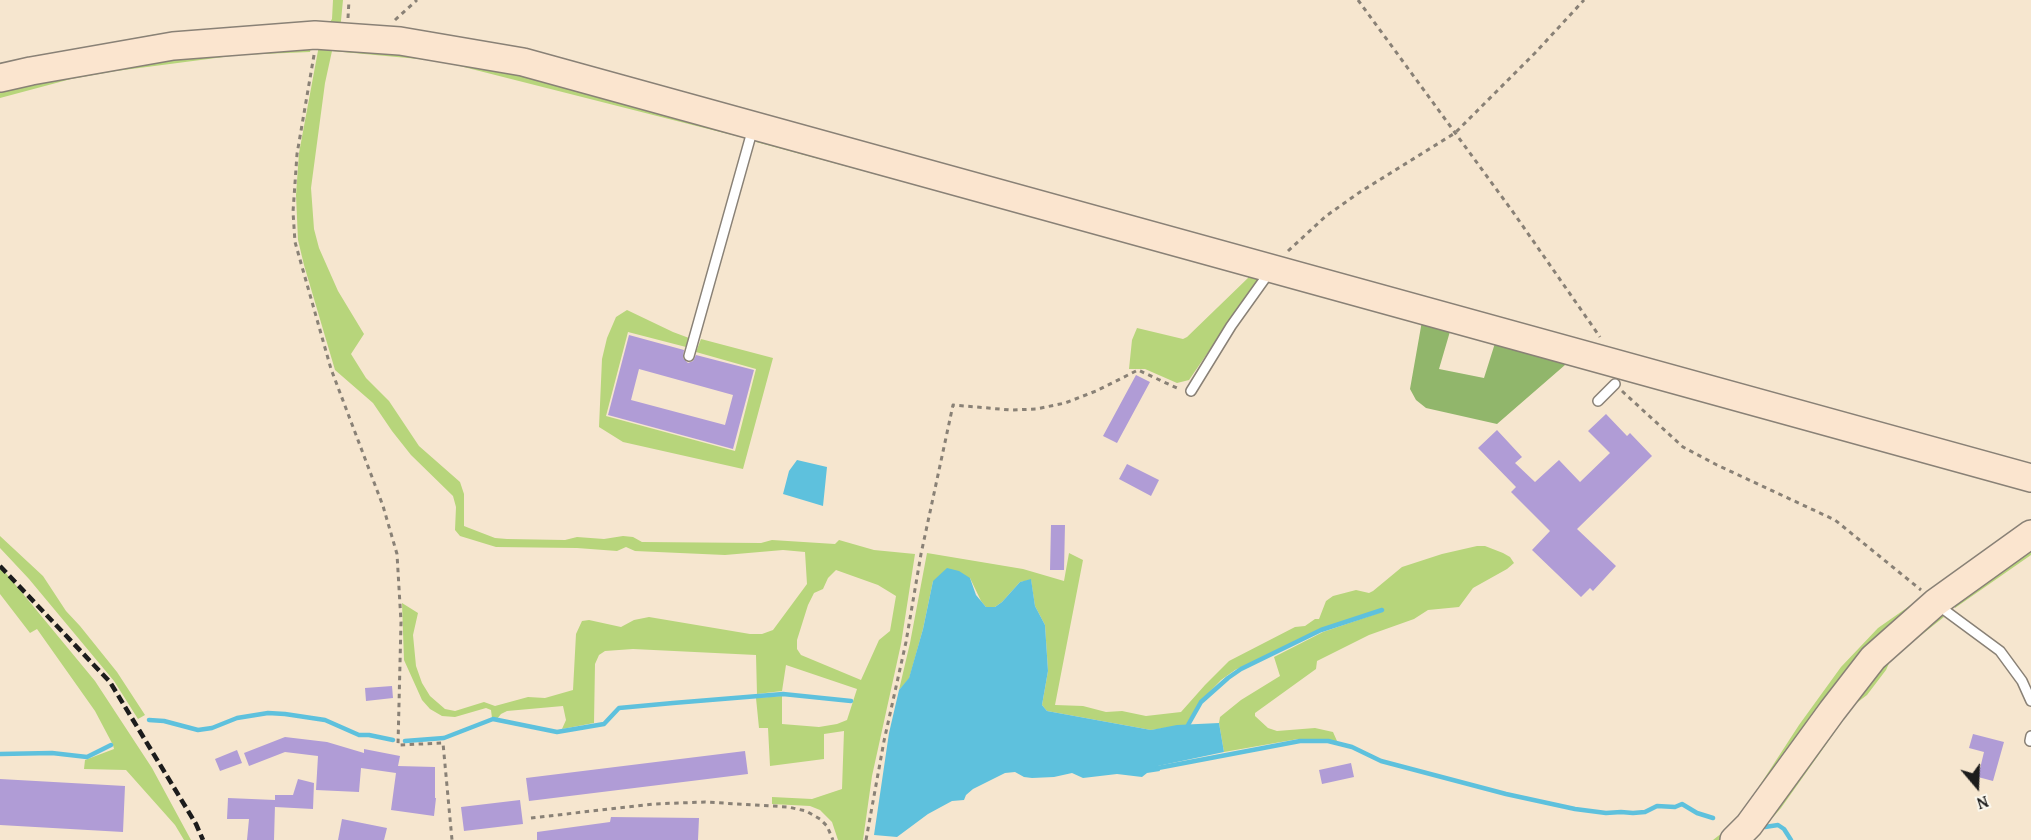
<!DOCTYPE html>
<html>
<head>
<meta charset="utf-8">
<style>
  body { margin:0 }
  #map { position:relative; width:2031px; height:840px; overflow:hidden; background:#f6e6cf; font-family:"Gentium Book Plus",serif }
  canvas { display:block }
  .north { position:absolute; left:1947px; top:756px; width:60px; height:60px; -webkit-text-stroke:4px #fbf7ec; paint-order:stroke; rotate:161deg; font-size:16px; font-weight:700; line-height:24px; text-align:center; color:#1c1c1c }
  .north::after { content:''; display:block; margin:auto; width:21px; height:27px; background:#1c1c1c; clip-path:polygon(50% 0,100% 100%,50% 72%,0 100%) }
</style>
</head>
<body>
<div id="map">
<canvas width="2031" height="840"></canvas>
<div class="north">N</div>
</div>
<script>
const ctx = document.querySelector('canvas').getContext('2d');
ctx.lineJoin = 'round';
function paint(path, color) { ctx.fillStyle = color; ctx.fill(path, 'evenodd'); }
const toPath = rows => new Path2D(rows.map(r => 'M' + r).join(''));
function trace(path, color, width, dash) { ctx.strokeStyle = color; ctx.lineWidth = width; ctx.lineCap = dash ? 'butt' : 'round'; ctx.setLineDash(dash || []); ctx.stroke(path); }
const green = toPath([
  [333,0,343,0,340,31,0,71,0,63,157,34,263,25,328,25,332,19],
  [320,40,442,53,737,131,740,137,440,61,332,51,325,83,311,188,314,229,319,248,338,291,364,334,351,354,366,378,389,401,419,446,460,482,464,494,464,526,469,528,495,538,507,539,565,540,577,537,604,539,623,536,633,537,642,542,761,543,772,540,835,544,839,540,874,550,915,554,901,644,872,776,863,840,838,840,832,822,820,810,810,806,772,804,772,797,812,799,842,789,844,731,824,734,824,759,770,766,768,728,759,728,756,698,782,696,782,724,819,727,837,724,847,720,857,689,786,665,782,691,757,694,756,655,633,649,605,651,599,655,595,664,594,723,562,729,566,720,563,706,507,711,501,714,497,719,492,718,491,710,486,708,455,717,442,716,430,709,422,700,404,660,402,603,418,613,413,635,416,666,422,683,430,696,445,709,455,711,484,702,495,706,528,697,545,698,573,690,576,634,582,621,589,620,621,627,634,620,649,617,750,634,762,634,773,630,807,584,805,552,783,550,725,555,635,551,626,547,617,551,577,548,496,547,460,536,455,530,456,507,453,496,411,455,392,431,373,403,335,370,304,265,298,240,296,195,299,153],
  [836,570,878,585,896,596,890,631,879,640,861,680,801,655,797,649,797,640,808,605,814,593,823,589,828,578],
  [312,43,310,52,239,55,116,71,71,79,0,98,0,85,46,73],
  [765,136,875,167,1256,269,1259,278,1189,380,1177,383,1145,369,1129,369,1132,340,1137,328,1183,339,1187,337,1248,278,1248,275,756,142],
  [627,310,673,332,689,338,686,347,628,332,606,416,735,451,756,369,696,352,701,339,773,358,743,469,623,442,599,427,602,359,607,338,616,317],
  [0,536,43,576,66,611,80,626,117,672,145,715,138,719,114,681,29,579,0,548],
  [2031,543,2031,555,1955,608,1954,604],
  [1477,546,1485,546,1503,553,1510,557,1514,563,1507,569,1473,588,1459,607,1428,610,1414,619,1369,635,1317,661,1316,669,1255,713,1255,716,1268,728,1277,731,1315,728,1333,732,1337,741,1298,739,1224,752,1219,723,1220,717,1241,700,1280,676,1274,657,1323,632,1373,615,1384,611,1383,609,1330,626,1235,670,1221,680,1199,703,1186,725,1151,730,1047,711,1042,705,1048,671,1045,625,1035,606,1031,580,1020,582,1002,602,995,607,986,607,981,601,970,578,933,581,923,629,909,679,899,690,910,643,927,553,1023,569,1064,581,1069,553,1083,560,1055,705,1083,706,1106,712,1122,711,1146,716,1181,712,1205,685,1229,661,1295,627,1305,626,1315,619,1319,619,1326,601,1333,596,1356,590,1369,593,1373,591,1402,567,1442,554],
  [0,566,95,681,152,768,191,840,184,840,175,825,126,770,84,769,85,760,114,749,113,745,95,711,37,629,30,633,0,594],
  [1918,600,1920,605,1726,840,1713,840,1732,825,1747,805,1799,725,1841,667,1878,628],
  [1940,614,1944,617,1891,659,1886,670,1867,695,1854,705,1781,808,1753,840,1862,679]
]);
const forest = toPath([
  [1422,321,1451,328,1439,369,1484,378,1496,340,1566,358,1565,365,1497,424,1426,408,1416,400,1410,389]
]);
const water = toPath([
  [797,460,827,467,823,506,783,494,789,471],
  [947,568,959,571,970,578,976,595,986,607,995,607,1002,602,1020,582,1031,579,1035,606,1045,625,1048,671,1042,705,1047,711,1151,730,1177,725,1219,723,1224,752,1158,766,1160,771,1147,773,1142,777,1117,774,1083,778,1072,773,1054,777,1032,778,1024,777,1015,772,1005,773,973,789,966,795,964,800,952,801,928,814,897,837,874,835,889,733,899,690,909,678,923,629,933,581]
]);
const stream = toPath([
  [149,720,164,721,198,730,212,728,237,718,268,713,285,714,325,720,359,735,369,735,393,740],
  [1188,725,1201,702,1228,678,1241,669,1321,630,1382,610],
  [405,741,444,738,493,719,557,732,604,724,619,708,673,703,783,694,851,701],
  [0,754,52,753,87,757,111,745],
  [1158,768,1300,741,1328,741,1352,747,1381,761,1506,794,1575,809,1606,813,1621,812,1633,813,1645,812,1657,806,1675,807,1682,804,1697,813,1713,818],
  [1765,827,1778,825,1784,829,1791,840]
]);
const building = toPath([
  [629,335,684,350,683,358,688,363,693,361,696,355,754,370,733,449,608,415],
  [639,369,733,395,725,425,631,400],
  [1136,375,1150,382,1117,443,1103,436],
  [1606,414,1627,436,1630,433,1652,456,1577,529,1616,566,1593,591,1590,588,1581,597,1532,550,1550,531,1511,492,1516,487,1478,448,1497,430,1522,457,1515,463,1535,482,1559,460,1580,482,1610,453,1588,431],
  [1127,464,1159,480,1151,496,1119,479],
  [1051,525,1065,525,1064,570,1050,570],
  [392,686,393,698,366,701,365,688],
  [1973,734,2004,742,1993,781,1978,777,1984,752,1969,748],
  [285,737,327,742,364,753,364,749,400,756,398,766,435,767,435,798,436,798,434,816,391,810,396,773,361,768,359,792,316,790,318,756,285,752,249,766,244,753],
  [237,750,242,763,220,771,215,759],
  [745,751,748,774,529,801,526,778],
  [1351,763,1354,777,1322,784,1319,770],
  [0,779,125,786,123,832,0,825],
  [298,779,314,783,313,809,275,807,275,805,274,840,247,840,249,819,227,819,228,798,275,800,275,795,293,795],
  [520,800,523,824,464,831,461,807],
  [611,817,699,818,698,840,537,840,537,832,610,822],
  [342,819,387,828,384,840,338,840]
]);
const path = toPath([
  [1358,0,1513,212,1600,337],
  [348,18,349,0],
  [395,20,417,0],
  [314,55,297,154,293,212,295,242,331,369,383,506,397,554,401,622,398,745,443,743,452,840],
  [1288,251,1326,216,1360,192,1455,133,1535,53,1584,0],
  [1622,391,1683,447,1717,465,1835,520,1921,590],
  [531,818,653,804,705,802,788,807,806,811,820,819,827,826,833,840],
  [866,840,884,741,906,642,921,554,953,405,1011,410,1036,409,1065,403,1096,391,1138,370,1179,389]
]);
const lane = toPath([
  [689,356,753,128],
  [1191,391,1231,326,1271,270],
  [1598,401,1615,384],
  [1939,606,2000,651,2022,681,2031,701],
  [2030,741,2031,736]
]);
const secondary = toPath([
  [0,78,31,71,173,46,315,35,400,41,523,62,2031,478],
  [1734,840,1749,825,1832,711,1873,658,1935,603,2031,534]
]);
const rail = toPath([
  [0,566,110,682,196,824,203,840]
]);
paint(green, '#b7d57b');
paint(forest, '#91b66b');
paint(water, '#5ec1dd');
trace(stream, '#5ec1dd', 4.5);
paint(building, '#b09cd6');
trace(lane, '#898176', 12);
trace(secondary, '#898176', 30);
trace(path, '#898176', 3, [4.5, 4.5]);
trace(lane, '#fff', 9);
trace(secondary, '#fbe5cf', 27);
trace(rail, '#1c1c1c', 4.5, [9, 4.5]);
</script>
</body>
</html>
